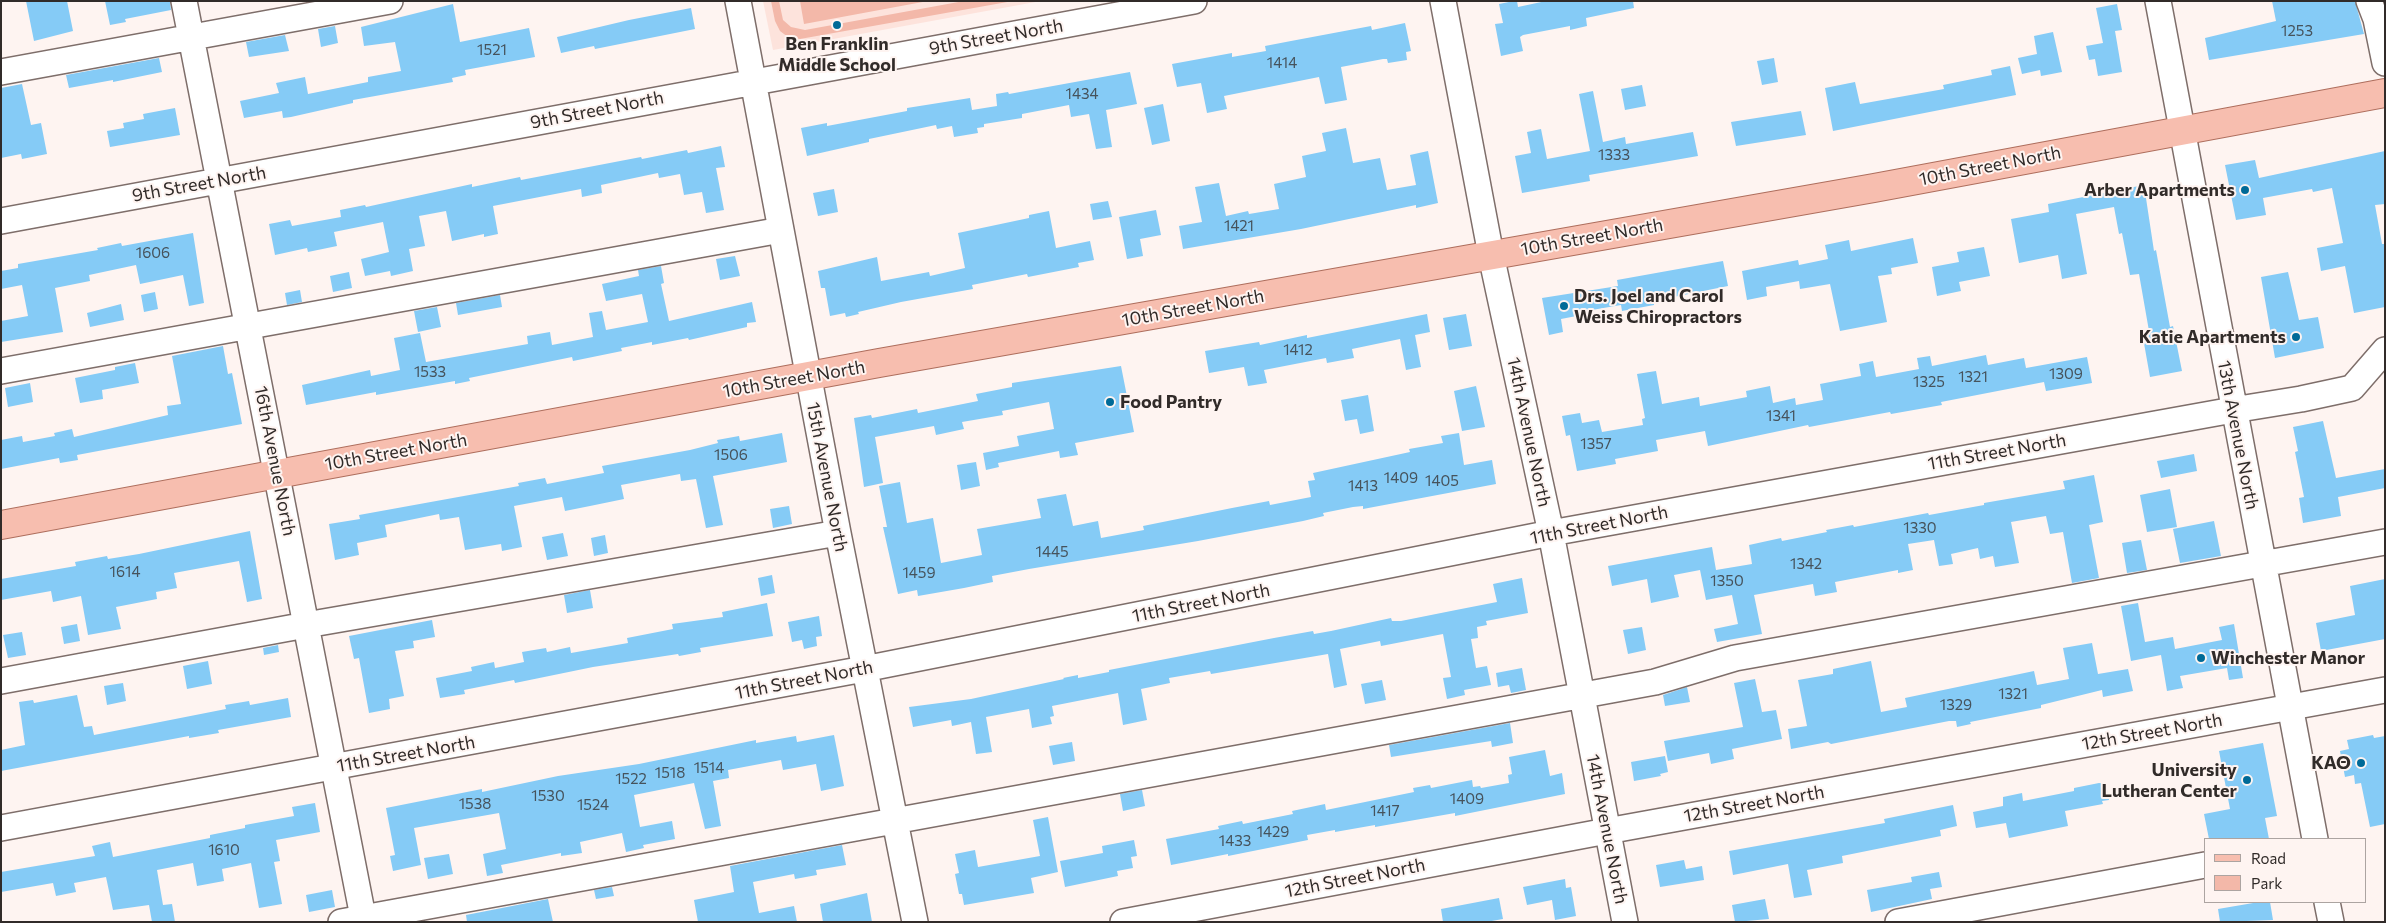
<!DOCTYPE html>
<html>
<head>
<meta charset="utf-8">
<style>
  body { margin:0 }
  #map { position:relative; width:2386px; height:923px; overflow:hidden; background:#fef4f1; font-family:Commissioner,sans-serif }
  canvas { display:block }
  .frame { position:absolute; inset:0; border:2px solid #312b29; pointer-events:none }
  .legend { position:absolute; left:2204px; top:838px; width:162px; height:65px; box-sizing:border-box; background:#fef4f1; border:1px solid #aca4a1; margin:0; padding:6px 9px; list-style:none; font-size:15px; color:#312b29 }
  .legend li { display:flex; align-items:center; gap:10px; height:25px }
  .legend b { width:25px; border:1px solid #aca4a1 }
</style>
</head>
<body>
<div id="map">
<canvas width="2386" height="923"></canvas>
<div class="frame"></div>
<ul class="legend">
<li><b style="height:6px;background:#f7beaf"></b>Road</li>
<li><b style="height:14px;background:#f3b8a9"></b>Park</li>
</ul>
</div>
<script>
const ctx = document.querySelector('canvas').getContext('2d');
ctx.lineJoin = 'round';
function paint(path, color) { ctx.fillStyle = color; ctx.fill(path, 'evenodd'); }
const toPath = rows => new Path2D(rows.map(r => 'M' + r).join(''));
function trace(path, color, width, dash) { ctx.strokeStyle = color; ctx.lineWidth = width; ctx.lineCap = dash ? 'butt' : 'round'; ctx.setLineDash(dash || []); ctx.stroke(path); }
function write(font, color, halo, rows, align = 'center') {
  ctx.font = font + ' Commissioner,sans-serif'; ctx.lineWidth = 4; ctx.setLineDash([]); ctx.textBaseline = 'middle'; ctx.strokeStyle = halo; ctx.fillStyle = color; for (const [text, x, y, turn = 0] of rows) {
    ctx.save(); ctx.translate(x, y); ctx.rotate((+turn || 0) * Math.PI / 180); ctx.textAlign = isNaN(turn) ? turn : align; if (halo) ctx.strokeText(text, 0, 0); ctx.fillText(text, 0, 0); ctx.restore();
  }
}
const built = toPath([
  [763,1,1041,1,773,50]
]);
const green = toPath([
  [771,1,779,1,783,20,791,27,805,30,964,1,1013,1,800,39,788,37,780,31,775,21],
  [800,1,928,1,804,24]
]);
const building = toPath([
  [26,1,67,1,73,31,34,41],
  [105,1,170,1,171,10,125,19,126,22,110,25],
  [1514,1,1517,1,1518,7,1546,1,1633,1,1634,8,1586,18,1587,26,1570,30,1570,26,1523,35,1520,37,1523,51,1501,56,1495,24,1503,23,1499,4],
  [2272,1,2355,1,2364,34,2209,60,2205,38,2276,21],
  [453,4,460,42,529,28,535,57,465,70,466,75,452,78,453,82,353,100,353,103,291,117,283,118,282,111,244,118,240,101,279,93,276,83,305,77,308,94,368,82,368,77,401,71,395,42,364,46,361,27],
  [2117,4,2122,30,2115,31,2122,72,2098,76,2095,59,2089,60,2086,46,2103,43,2096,8],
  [691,8,695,29,595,49,594,46,561,53,557,37,629,20],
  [1405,23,1411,51,1406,52,1407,60,1388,63,1387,59,1383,59,1341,67,1347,100,1325,104,1319,77,1224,96,1227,109,1207,113,1201,83,1177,87,1172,64,1232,53,1232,57,1266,51,1265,46,1291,41,1371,26,1372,30],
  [335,26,338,43,321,47,318,29],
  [2053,32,2062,72,2041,76,2040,70,2022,74,2018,58,2037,54,2034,36],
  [285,35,289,51,249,57,246,42],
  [159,58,162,72,113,82,113,80,69,88,66,75],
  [1774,58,1778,82,1762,85,1757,61],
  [2010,66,2016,95,1833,131,1825,88,1855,82,1860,104,1944,89,1943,85,1992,75,1991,70],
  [1130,72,1137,104,1106,110,1112,147,1096,149,1089,114,1071,117,1069,105,1022,114,1022,118,984,124,984,127,977,128,978,133,954,137,952,126,937,129,936,125,869,139,869,142,807,156,801,128,827,123,827,126,907,111,907,108,970,98,972,110,997,106,996,94,1008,92,1009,94],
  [22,84,31,125,41,123,47,154,22,159,21,154,1,158,1,88],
  [1642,85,1646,106,1625,110,1621,89],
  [1593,91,1603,142,1625,137,1626,144,1693,132,1698,156,1589,175,1590,181,1522,193,1515,156,1531,153,1527,132,1541,129,1547,159,1590,151,1579,94],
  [1163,104,1170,141,1152,145,1144,108],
  [175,108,180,135,110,147,107,131,124,128,123,123,144,119,143,114],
  [1801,111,1806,135,1736,146,1731,122],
  [1346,128,1353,163,1380,158,1387,190,1416,185,1410,155,1428,151,1438,203,1416,208,1416,205,1301,229,1183,249,1179,226,1202,222,1195,187,1219,183,1226,216,1248,211,1249,214,1279,209,1274,184,1306,177,1302,156,1326,151,1322,133],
  [721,146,725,167,716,168,724,210,706,213,702,192,684,195,680,174,659,178,658,173,601,185,602,193,582,197,581,189,493,206,498,234,484,237,484,234,452,241,446,211,419,216,425,246,409,249,413,271,391,276,390,271,365,276,361,259,389,252,383,222,334,232,337,246,308,252,307,248,275,255,269,224,290,220,292,226,341,217,340,210,365,205,366,207,472,184,472,187,520,177,521,180,641,157,642,159,687,150,688,153],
  [2385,151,2385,204,2375,205,2382,244,2385,244,2385,307,2354,313,2345,266,2321,271,2317,248,2343,243,2332,188,2313,192,2312,189,2263,198,2266,215,2236,220,2225,165,2255,160,2259,178],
  [2144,185,2154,251,2156,250,2170,327,2173,326,2182,371,2150,377,2142,332,2149,331,2139,274,2130,275,2122,233,2119,234,2114,207,2076,214,2087,274,2062,279,2058,255,2019,263,2011,219,2049,212,2048,204],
  [834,189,838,212,818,216,813,193],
  [1108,201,1112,217,1093,220,1090,204],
  [1156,210,1161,235,1140,239,1143,256,1127,259,1119,217],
  [1049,211,1056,248,1090,241,1094,260,1078,263,1079,267,1028,277,1027,274,972,285,973,289,901,302,858,312,859,314,846,317,845,313,830,316,825,288,821,288,818,271,877,257,881,281,929,272,930,276,965,268,958,233,1029,218,1029,215],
  [193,233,204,303,189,306,183,275,140,284,136,265,89,275,90,281,55,288,63,332,1,342,1,321,28,316,22,285,1,289,1,271,18,268,18,264,98,250,97,248,121,243,122,246],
  [1913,238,1918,263,1891,268,1892,274,1878,276,1887,322,1840,331,1830,284,1800,289,1799,281,1766,287,1767,296,1747,300,1742,271,1798,260,1799,265,1828,259,1825,245,1849,240,1851,251],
  [1984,247,1990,276,1959,282,1961,291,1937,296,1932,267,1959,262,1957,252],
  [735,256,740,276,720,280,716,259],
  [1723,261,1728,286,1654,301,1654,305,1622,311,1621,305,1586,311,1587,314,1561,319,1563,332,1549,335,1542,298,1618,286,1617,280],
  [661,266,664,283,661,284,669,321,752,302,756,322,747,323,747,327,689,340,688,338,652,345,652,342,621,348,622,351,573,361,572,357,469,378,470,381,455,384,455,381,376,395,376,392,306,405,302,385,370,370,371,376,400,370,394,338,420,333,426,362,528,344,527,336,550,332,552,345,593,337,589,313,602,311,606,330,648,322,642,294,606,301,602,284,639,276,638,270],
  [349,272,352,288,333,292,330,276],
  [2288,272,2299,320,2318,317,2324,348,2275,358,2261,277],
  [300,290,302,302,287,305,285,293],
  [155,292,158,309,144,312,141,295],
  [500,295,502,307,458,315,456,303],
  [121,304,124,320,90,327,87,313],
  [437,307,441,327,418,332,414,311],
  [1427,314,1430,332,1415,335,1421,367,1406,370,1400,339,1352,349,1354,358,1327,363,1326,358,1264,370,1267,383,1248,386,1244,367,1209,373,1205,351,1259,342,1260,345,1307,335,1307,338],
  [1466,314,1472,346,1449,350,1443,318],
  [223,346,228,374,232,373,242,424,77,455,78,460,60,463,59,458,1,469,1,440,22,436,23,442,55,436,54,433,72,429,74,437,168,415,167,406,181,404,172,356],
  [1986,355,1988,365,2024,358,2026,368,2087,357,2092,383,2046,391,2044,382,1941,402,1942,405,1891,414,1890,412,1809,427,1808,425,1708,446,1705,431,1656,440,1658,451,1615,459,1616,464,1577,471,1570,435,1566,436,1562,416,1580,413,1582,423,1599,420,1602,432,1643,425,1642,419,1645,418,1637,374,1656,371,1662,404,1699,397,1700,406,1747,397,1746,391,1770,386,1773,403,1795,398,1796,405,1823,400,1820,384,1861,376,1859,364,1873,361,1876,377,1919,369,1917,358,1930,356,1932,366],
  [135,363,139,383,102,390,103,399,80,403,75,378,115,370,115,367],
  [1121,366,1134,432,1075,443,1078,455,1060,458,1059,451,998,463,999,467,986,470,983,453,1019,446,1017,436,1054,429,1049,402,1002,411,1003,415,962,422,964,429,936,435,934,426,875,437,883,483,864,487,854,418,871,415,872,418,917,409,918,413,978,401,976,394,1012,387,1012,383],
  [30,383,33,402,8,407,5,388],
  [1476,386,1485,427,1462,431,1454,391],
  [1368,395,1374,431,1360,434,1357,419,1345,421,1341,400],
  [2323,421,2336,478,2385,469,2385,488,2338,497,2341,516,2303,523,2299,498,2304,497,2295,452,2298,451,2293,427],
  [782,433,787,462,713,476,723,525,706,528,696,479,681,481,680,474,621,485,624,499,590,506,565,511,562,497,514,506,522,547,502,551,501,544,465,550,459,517,440,520,439,514,385,525,387,537,357,543,359,555,335,560,329,524,360,519,359,515,519,486,518,483,545,478,547,484,604,473,602,466,690,450,718,443,717,440,739,436,740,441],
  [1459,433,1464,465,1492,460,1496,484,1363,509,1363,506,1353,507,1323,513,1324,516,1303,521,1198,541,1029,569,992,576,993,582,964,588,918,596,917,590,898,594,883,527,887,527,879,486,900,482,907,523,933,518,941,563,982,555,977,529,1041,518,1037,499,1066,494,1073,526,1098,521,1101,538,1144,530,1143,526,1232,508,1269,501,1270,505,1311,497,1308,481,1315,480,1313,473,1410,452,1409,449,1443,443,1441,436],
  [2194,454,2197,471,2161,478,2157,461],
  [976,462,980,486,961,490,957,465],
  [2094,475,2103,522,2089,525,2099,578,2072,583,2063,532,2050,534,2046,516,2011,522,2019,563,1995,567,1993,556,1980,559,1978,548,1951,554,1953,564,1939,566,1934,540,1908,544,1913,570,1898,573,1898,570,1835,582,1837,592,1815,596,1813,584,1754,595,1762,634,1717,642,1714,629,1738,624,1732,595,1706,600,1700,570,1674,575,1679,597,1651,603,1647,579,1612,586,1608,566,1712,547,1716,570,1752,564,1749,545,1781,538,1782,541,1827,532,1826,530,1853,525,1854,527,1928,513,1929,515,1984,505,1984,503,2065,489,2063,481],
  [2170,489,2177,527,2147,532,2140,495],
  [789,506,792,524,773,528,770,509],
  [2214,521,2221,556,2180,563,2173,529],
  [250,531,262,599,247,602,239,561,174,573,177,588,156,592,157,599,116,607,121,629,88,635,81,596,53,602,51,591,1,600,1,579,76,566,75,562,107,556,108,559,139,554],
  [563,533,568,556,547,560,542,537],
  [605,535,608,553,594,556,591,538],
  [2141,540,2147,570,2127,573,2122,543],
  [772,575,775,593,761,596,758,578],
  [1522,578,1528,613,1486,621,1487,625,1477,627,1478,638,1471,639,1476,668,1487,666,1491,685,1464,690,1465,695,1447,699,1443,678,1451,677,1443,634,1381,646,1380,641,1340,649,1347,685,1334,688,1328,654,1211,674,1210,671,1169,678,1170,683,1141,689,1147,720,1123,725,1118,693,1052,706,1054,716,1050,717,1052,724,1032,728,1029,709,986,717,992,752,976,754,971,722,952,726,951,720,913,727,909,707,971,699,1064,679,1063,678,1078,675,1078,678,1109,672,1109,670,1274,638,1313,631,1314,634,1331,631,1391,618,1392,621,1401,621,1456,610,1497,602,1493,584],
  [2385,579,2385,639,2321,651,2316,623,2355,615,2350,586],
  [590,590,593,608,567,613,564,595],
  [767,603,773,636,700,648,701,652,679,656,678,654,593,667,515,683,514,680,464,690,465,694,440,698,436,678,472,671,471,667,494,662,495,668,524,662,522,652,546,648,547,652,570,647,571,653,628,643,627,638,673,629,672,624,723,617,722,612],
  [2138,603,2145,642,2173,637,2175,649,2222,640,2219,627,2234,624,2243,678,2229,680,2227,668,2180,676,2183,688,2167,691,2161,655,2131,661,2121,606],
  [819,616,822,636,816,637,817,646,804,649,802,640,792,642,788,622],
  [432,620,435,637,413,641,414,648,395,651,404,696,389,699,390,709,369,713,359,658,354,659,349,636],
  [77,624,80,641,64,644,61,627],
  [1642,627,1646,650,1628,654,1623,630],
  [22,632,26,655,8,658,3,635],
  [2092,643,2098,674,2128,669,2133,691,2103,697,2102,690,2041,705,2041,708,1970,722,1971,724,1957,727,1956,721,1949,721,1831,744,1828,742,1791,749,1788,729,1807,726,1798,680,1833,674,1833,669,1871,661,1881,712,1907,707,1905,698,2034,671,2037,685,2069,679,2063,648],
  [278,645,279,652,264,655,263,648],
  [208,661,212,684,187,689,183,666],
  [1522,668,1526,690,1511,693,1509,685,1498,687,1496,673],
  [1755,679,1762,712,1776,710,1782,739,1732,749,1734,759,1711,764,1709,753,1668,761,1664,741,1743,727,1734,683],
  [1382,680,1386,700,1365,704,1361,684],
  [123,683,126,701,107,705,104,686],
  [1687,687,1690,702,1665,706,1663,695],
  [77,695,84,727,92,726,94,735,226,709,225,705,249,701,250,705,288,698,291,717,218,730,219,733,189,738,189,736,1,771,1,750,25,745,19,702,33,700,34,703],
  [1510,723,1513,743,1492,747,1491,741,1391,757,1389,745],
  [834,735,844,786,821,791,816,764,783,770,781,760,728,770,729,778,713,781,721,826,705,829,694,783,634,795,640,827,672,821,675,839,643,845,644,848,626,852,622,833,580,842,582,853,561,856,561,853,501,865,503,873,487,876,483,854,506,849,499,813,414,828,421,865,393,871,390,856,395,855,386,808,482,789,482,792,558,776,639,764,756,740,756,743,796,736,797,742],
  [2373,735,2374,738,2385,736,2385,824,2370,827,2361,783,2355,784,2354,775,2345,777,2340,751,2349,749,2347,740],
  [1072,742,1075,761,1053,765,1049,746],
  [2263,743,2277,816,2265,818,2269,839,2209,839,2204,814,2230,809,2219,751],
  [1545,750,1550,776,1562,773,1565,794,1455,816,1455,813,1375,827,1375,825,1335,832,1335,830,1307,835,1308,840,1228,856,1228,854,1171,865,1166,839,1219,829,1218,826,1242,821,1243,824,1293,814,1292,811,1325,804,1326,810,1414,792,1413,788,1430,785,1431,788,1472,780,1473,787,1480,786,1481,788,1509,783,1508,775,1512,774,1509,757],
  [1665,756,1668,772,1660,774,1661,776,1634,781,1631,762],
  [2099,783,2106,784,2109,800,2102,801,2103,804,2065,811,2068,826,2009,838,2006,823,1976,828,1973,812,2003,806,2003,797,2022,793,2023,801,2074,791,2074,788],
  [1142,790,1145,806,1123,811,1120,794],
  [315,803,320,832,276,840,280,861,274,862,282,904,259,908,251,863,222,869,224,881,197,886,193,863,157,870,163,905,172,904,175,922,152,922,149,905,113,910,106,877,74,883,76,892,56,896,53,883,1,892,1,872,95,856,92,846,110,842,113,857,210,838,210,835,245,828,245,825,294,816,292,807],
  [1953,805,1957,826,1940,830,1941,836,1842,856,1843,863,1807,870,1812,895,1794,898,1788,864,1733,875,1729,851,1885,823,1884,819],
  [1048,817,1058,872,1031,878,1034,893,964,905,962,894,959,894,955,874,959,873,955,854,975,850,978,867,1040,856,1033,820],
  [1134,840,1137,856,1131,857,1133,868,1117,871,1118,876,1065,887,1060,861,1103,853,1102,846],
  [842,845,846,865,816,870,817,875,795,879,794,874,753,882,759,913,794,906,797,922,698,922,694,900,734,892,730,866],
  [449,854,453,874,428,879,424,858],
  [1684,860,1686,869,1702,866,1704,880,1660,887,1656,865],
  [1939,872,1942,887,1930,889,1932,899,1871,912,1867,890,1912,882,1911,877],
  [1565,879,1566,888,1571,887,1576,916,1555,920,1552,900,1527,905,1523,887],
  [612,887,614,896,596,899,594,890],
  [332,890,335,907,309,912,306,895],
  [867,893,872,922,823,922,820,904],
  [1499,898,1503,919,1486,922,1443,922,1441,909],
  [548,899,553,922,467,922,466,915],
  [1765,899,1769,919,1735,922,1732,905],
  [2259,902,2270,902,2273,920,2220,922,2218,909]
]);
const minor = toPath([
  [184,1,364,922],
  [738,1,838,533,915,922],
  [1443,1,1491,255,1551,533,1625,922],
  [2158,1,2315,839],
  [2369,1,2376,19,2385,63],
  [1,72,390,1],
  [1,221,1194,1],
  [1,371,781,230],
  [1,681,306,625,838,533],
  [1,828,864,669,1551,533,2233,410,2301,399,2352,388,2385,350],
  [2327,902,2331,922],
  [341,922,1655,682,1735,658,2385,542],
  [1123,922,1607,831,2385,690],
  [1898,922,2205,865]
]);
const major = toPath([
  [1,525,879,363,1874,188,2385,93]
]);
const markers = [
  [837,25,5,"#006a97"],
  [2245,190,5,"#006a97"],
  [1564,306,5,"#006a97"],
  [2296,337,5,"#006a97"],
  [1110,402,5,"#006a97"],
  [2201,658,5,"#006a97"],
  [2361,763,5,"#006a97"],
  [2247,780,5,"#006a97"]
];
const numberNames = [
  ["1253",2297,31],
  ["1521",492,50],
  ["1414",1282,63],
  ["1434",1082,94],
  ["1333",1614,155],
  ["1421",1239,226],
  ["1606",153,253],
  ["1412",1298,350],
  ["1533",430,372],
  ["1309",2066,374],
  ["1321",1973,377],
  ["1325",1929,382],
  ["1341",1781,416],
  ["1357",1596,444],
  ["1506",731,455],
  ["1409",1401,478],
  ["1405",1442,481],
  ["1413",1363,486],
  ["1330",1920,528],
  ["1445",1052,552],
  ["1342",1806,564],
  ["1614",125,572],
  ["1459",919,573],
  ["1350",1727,581],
  ["1321",2013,694],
  ["1329",1956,705],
  ["1514",709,768],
  ["1518",670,773],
  ["1522",631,779],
  ["1530",548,796],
  ["1409",1467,799],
  ["1538",475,804],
  ["1524",593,805],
  ["1417",1385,811],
  ["1429",1273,832],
  ["1433",1235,841],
  ["1610",224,850]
];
const streetNames = [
  ["9th Street North",996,37,-10],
  ["9th Street North",597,110,-11],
  ["10th Street North",1990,166,-11],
  ["9th Street North",199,184,-10],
  ["10th Street North",1592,237,-10],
  ["10th Street North",1193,308,-10],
  ["10th Street North",794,379,-10],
  ["14th Avenue North",1529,432,78],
  ["13th Avenue North",2238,435,79],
  ["10th Street North",396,452,-10],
  ["11th Street North",1997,452,-10],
  ["16th Avenue North",275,461,79],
  ["15th Avenue North",827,477,79],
  ["11th Street North",1599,525,-11],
  ["11th Street North",1201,603,-11],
  ["11th Street North",804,680,-11],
  ["12th Street North",2152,732,-10],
  ["11th Street North",406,754,-10],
  ["12th Street North",1754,804,-10],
  ["14th Avenue North",1607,829,79],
  ["12th Street North",1355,878,-11]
];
const poiNames = [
  ["Ben Franklin",837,44,"center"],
  ["Middle School",837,65,"center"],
  ["Arber Apartments",2235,190],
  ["Drs. Joel and Carol",1574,296,"left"],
  ["Weiss Chiropractors",1574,317,"left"],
  ["Katie Apartments",2286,337],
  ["Food Pantry",1120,402,"left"],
  ["Winchester Manor",2211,658,"left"],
  ["ΚΑΘ",2351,763],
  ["University",2237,770],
  ["Lutheran Center",2237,791]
];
paint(built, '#fde3dc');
paint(green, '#f3b8a9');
paint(building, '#85cbf6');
trace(minor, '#7e6e6a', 28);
trace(major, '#ae6e5d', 30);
trace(minor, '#fff', 25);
trace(major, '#f7beaf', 28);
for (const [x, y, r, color] of markers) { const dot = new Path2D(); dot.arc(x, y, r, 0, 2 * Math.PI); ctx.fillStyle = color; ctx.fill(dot); trace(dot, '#fef4f1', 2); }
write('15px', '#46535c', null, numberNames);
write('18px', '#312b29', '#fef4f1', streetNames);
write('bold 18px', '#312b29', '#fef4f1', poiNames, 'right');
</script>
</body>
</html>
